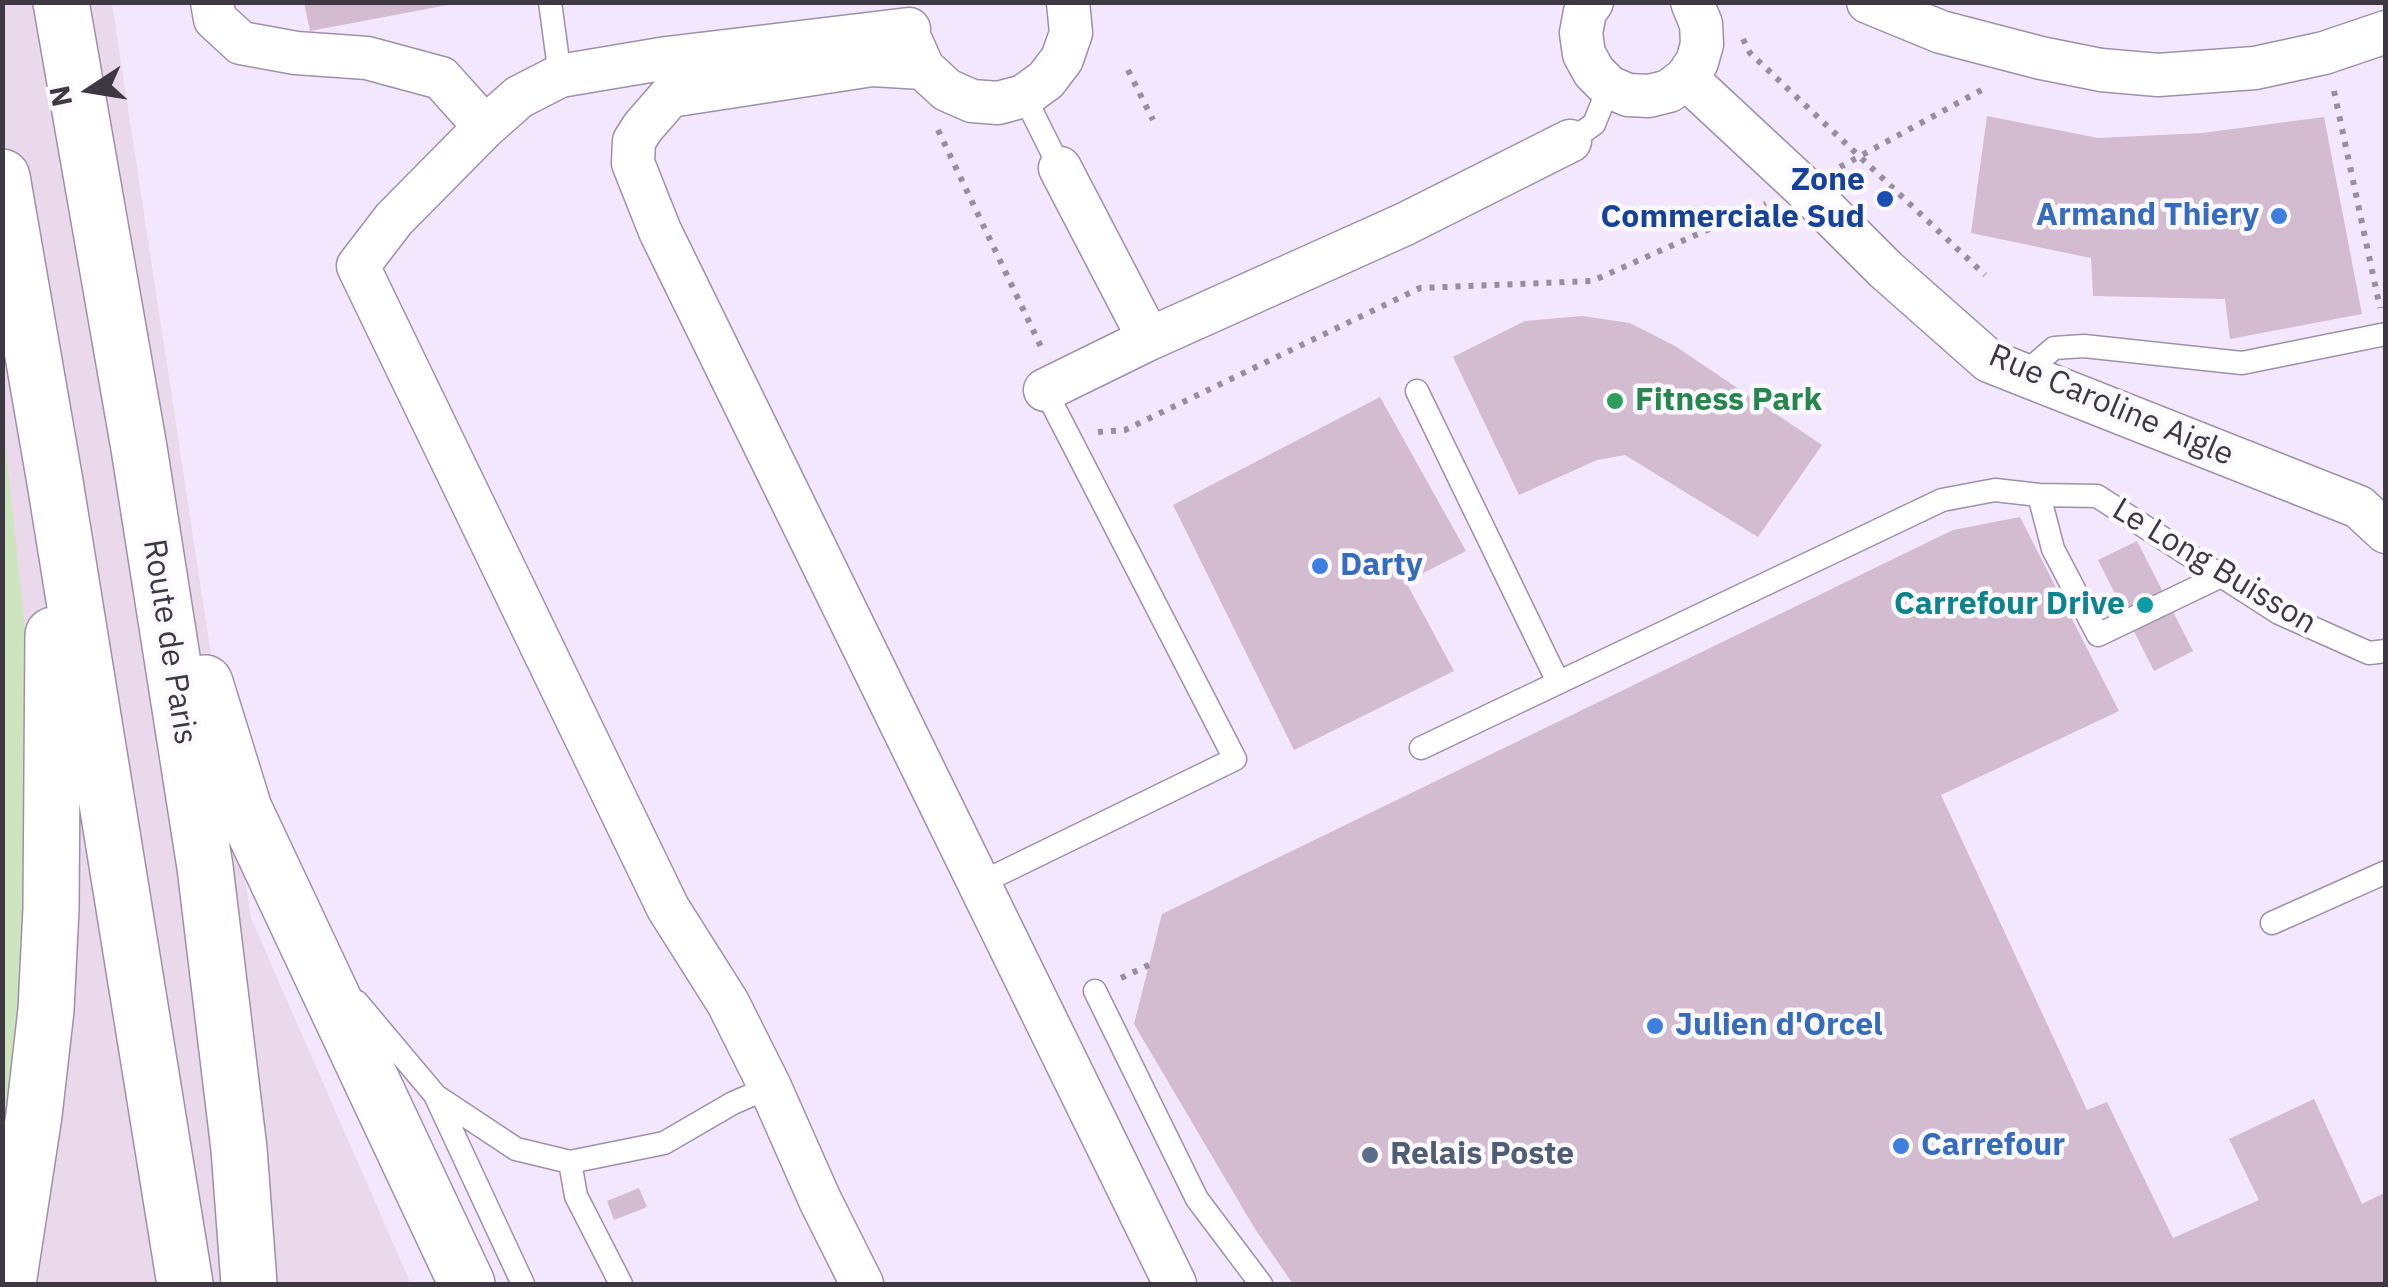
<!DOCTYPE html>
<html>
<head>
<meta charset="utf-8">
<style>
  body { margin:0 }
  #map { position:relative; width:2388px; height:1287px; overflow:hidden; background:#f3e7fd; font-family:"IBM Plex Sans",sans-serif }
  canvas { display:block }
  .frame { position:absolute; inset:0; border:5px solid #3e3843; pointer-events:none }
  .north { position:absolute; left:40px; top:40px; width:100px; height:100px; -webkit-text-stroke:8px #fbf8fe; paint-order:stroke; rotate:258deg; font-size:28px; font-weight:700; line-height:40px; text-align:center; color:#3e3843 }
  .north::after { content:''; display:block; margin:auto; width:35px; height:45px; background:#3e3843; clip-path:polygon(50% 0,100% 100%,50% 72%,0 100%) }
</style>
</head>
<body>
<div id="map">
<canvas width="2388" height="1287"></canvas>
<div class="frame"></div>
<div class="north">N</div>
</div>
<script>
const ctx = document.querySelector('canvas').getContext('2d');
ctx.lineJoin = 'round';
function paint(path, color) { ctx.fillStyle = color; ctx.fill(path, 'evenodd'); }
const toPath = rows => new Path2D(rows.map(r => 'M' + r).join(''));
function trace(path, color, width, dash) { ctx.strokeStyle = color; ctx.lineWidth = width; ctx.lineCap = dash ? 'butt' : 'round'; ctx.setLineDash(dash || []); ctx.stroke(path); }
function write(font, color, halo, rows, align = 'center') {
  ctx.font = font + ' "IBM Plex Sans",sans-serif'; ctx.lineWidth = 9; ctx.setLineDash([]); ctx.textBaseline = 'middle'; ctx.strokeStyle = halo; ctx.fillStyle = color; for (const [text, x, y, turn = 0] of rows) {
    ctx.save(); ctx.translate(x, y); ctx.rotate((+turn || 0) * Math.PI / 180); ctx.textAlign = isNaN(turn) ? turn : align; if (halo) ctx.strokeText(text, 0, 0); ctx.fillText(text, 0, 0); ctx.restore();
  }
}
const industrial = toPath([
  [3,3,112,3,251,918,411,1284,3,1284]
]);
const green = toPath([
  [2,413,30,678,37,809,2,1241]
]);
const building = toPath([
  [304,2,452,2,453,4,310,31],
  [1987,116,2098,138,2202,133,2324,117,2362,314,2230,339,2225,299,2093,296,2091,258,1971,233],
  [1582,316,1630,323,1675,346,1822,445,1758,537,1625,455,1597,460,1519,495,1453,357,1525,321],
  [1380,397,1466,551,1406,582,1454,671,1294,750,1173,505],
  [2020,517,2119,711,1941,795,2087,1110,2107,1102,2173,1238,2259,1200,2229,1139,2314,1099,2362,1204,2386,1192,2386,1284,1293,1284,1255,1229,1134,1024,1162,914,1953,530],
  [2137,541,2193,651,2154,671,2098,560],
  [639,1188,647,1207,614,1220,607,1201]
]);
const path = toPath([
  [1743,39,1750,53,1985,275],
  [1128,70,1153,120],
  [2334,91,2380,308],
  [938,130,1042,349],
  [1840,167,1987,87],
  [1098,432,1125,430,1420,288,1592,281,1766,204],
  [1121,978,1149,965]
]);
const service = toPath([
  [550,2,560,76],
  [1024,96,1060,168],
  [1570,141,1594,124,1609,87],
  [2024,374,2054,348,2084,346,2242,363,2386,334],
  [1417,391,1558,682],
  [2039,495,2053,549,2098,635,2221,576],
  [1421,748,1942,500,1995,490,2039,495,2097,496,2279,613,2369,653,2386,651],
  [978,882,997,875,1235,759,1045,390],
  [2272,923,2386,872],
  [1095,991,1197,1199,1261,1284],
  [357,1002,436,1096,516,1149,570,1162,664,1143,733,1103,770,1087],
  [436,1097,523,1284],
  [570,1162,576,1196,621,1284]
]);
const minor = toPath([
  [212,2,215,19,241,43,296,53,367,58,441,78,485,127],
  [1592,2,1585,12,1581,33,1584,54,1594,72,1609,87,1628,95,1649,96,1669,91,1686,78,1697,62,1702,44,1701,24,1692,2],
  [1868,2,1941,32,2041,58,2101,70,2158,75,2255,68,2324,53,2386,32],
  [912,43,923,68,947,90,972,101,998,103,1024,96,1046,80,1062,59,1071,33,1068,2],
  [923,68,872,65,670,96,643,127,634,141,633,163,660,231,1175,1284],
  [1686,78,1803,187,1886,270,1989,361,2359,507,2386,532],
  [1060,168,1149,339,1405,224,1570,141],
  [1045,390,1149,339],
  [862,1284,820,1200,770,1087,728,1003,668,908,358,266,394,219,485,127,519,97,560,76,667,58,909,29]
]);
const primary = toPath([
  [61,2,139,448,205,867,239,1149,249,1284],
  [2,177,55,482,185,1284],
  [205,683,244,809,467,1284],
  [8,1284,34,1115,46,1010,51,909,53,635]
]);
const markers = [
  [1885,199,10,"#1a4fb4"],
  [2279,216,10,"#3f7fe0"],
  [1615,401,10,"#2e9e5b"],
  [1320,566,10,"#3f7fe0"],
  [2145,605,10,"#0f9aa8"],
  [1655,1026,10,"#3f7fe0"],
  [1901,1146,10,"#3f7fe0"],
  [1370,1155,10,"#5c6f8a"]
];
const transitNames = [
  ["Zone",1865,181],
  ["Commerciale Sud",1865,218]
];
const shopNames = [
  ["Armand Thiery",2259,216,"right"],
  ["Darty",1340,566],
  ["Julien d'Orcel",1675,1026],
  ["Carrefour",1921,1146]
];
const leisureNames = [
  ["Fitness Park",1635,401]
];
const streetNames = [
  ["Rue Caroline Aigle",2111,406,23],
  ["Le Long Buisson",2214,567,31],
  ["Route de Paris",169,642,81]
];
const cultureNames = [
  ["Carrefour Drive",2125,605]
];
const serviceNames = [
  ["Relais Poste",1390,1155]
];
paint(industrial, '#ead9ea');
paint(green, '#cce5bf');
paint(building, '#d3bbd0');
trace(service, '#9e90aa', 25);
trace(minor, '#9e90aa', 45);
trace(primary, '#9e90aa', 58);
trace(path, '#978e9f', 6, [5, 8]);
trace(service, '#fff', 22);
trace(minor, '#fff', 42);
trace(primary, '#fff', 55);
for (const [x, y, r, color] of markers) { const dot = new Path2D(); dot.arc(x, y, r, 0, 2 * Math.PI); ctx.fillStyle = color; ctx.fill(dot); trace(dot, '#fbf8fe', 4); }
write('bold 32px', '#164399', '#fbf8fe', transitNames, 'right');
write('bold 32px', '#366cbe', '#fbf8fe', shopNames, 'left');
write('bold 32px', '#27864d', '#fbf8fe', leisureNames, 'left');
write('32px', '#3e3843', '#fbf8fe', streetNames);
write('bold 32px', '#0d838f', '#fbf8fe', cultureNames, 'right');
write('bold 32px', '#4e5e75', '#fbf8fe', serviceNames, 'left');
</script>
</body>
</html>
